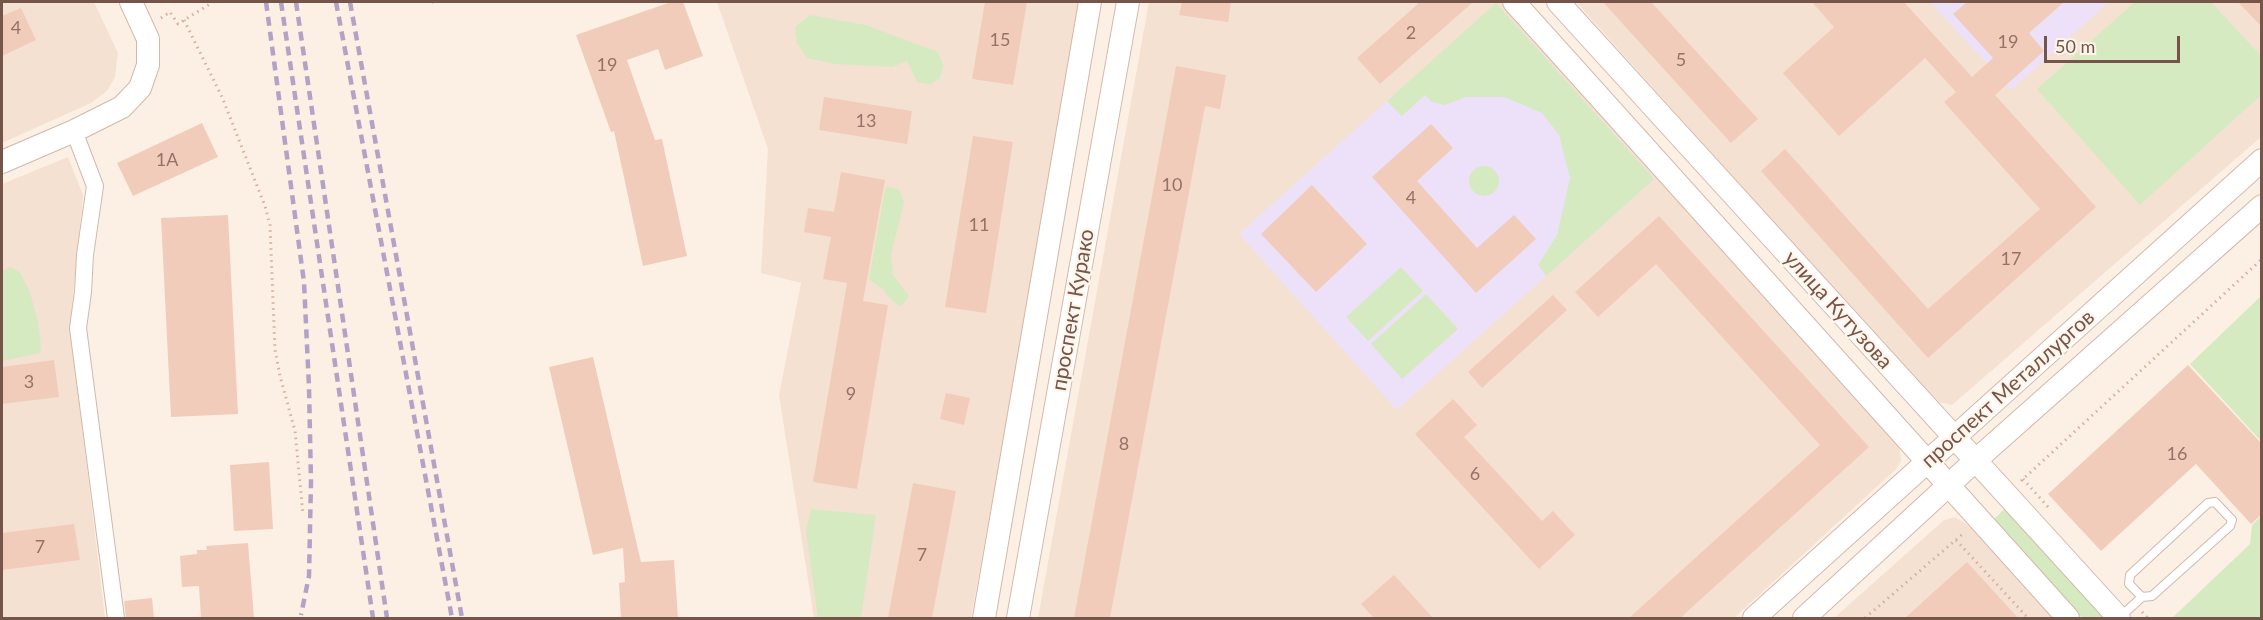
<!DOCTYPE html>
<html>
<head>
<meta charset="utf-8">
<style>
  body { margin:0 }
  #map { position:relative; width:2263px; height:620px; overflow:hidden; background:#fcf0e4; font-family:Lato,sans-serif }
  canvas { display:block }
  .frame { position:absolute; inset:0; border:3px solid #755449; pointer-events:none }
  .scale { position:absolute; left:2044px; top:36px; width:136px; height:27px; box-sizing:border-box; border:3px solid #755449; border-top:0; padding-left:8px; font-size:18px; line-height:21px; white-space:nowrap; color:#755449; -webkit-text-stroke:4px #fff5ea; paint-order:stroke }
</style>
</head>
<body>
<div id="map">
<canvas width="2263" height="620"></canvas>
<div class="frame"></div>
<div class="scale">50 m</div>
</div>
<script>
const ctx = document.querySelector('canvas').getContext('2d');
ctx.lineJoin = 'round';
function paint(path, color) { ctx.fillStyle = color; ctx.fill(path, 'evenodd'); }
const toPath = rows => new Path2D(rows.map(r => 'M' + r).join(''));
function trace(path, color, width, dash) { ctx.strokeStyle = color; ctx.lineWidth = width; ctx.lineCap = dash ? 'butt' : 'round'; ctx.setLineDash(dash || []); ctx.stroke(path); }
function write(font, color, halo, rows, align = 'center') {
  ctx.font = font + ' Lato,sans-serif'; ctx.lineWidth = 4.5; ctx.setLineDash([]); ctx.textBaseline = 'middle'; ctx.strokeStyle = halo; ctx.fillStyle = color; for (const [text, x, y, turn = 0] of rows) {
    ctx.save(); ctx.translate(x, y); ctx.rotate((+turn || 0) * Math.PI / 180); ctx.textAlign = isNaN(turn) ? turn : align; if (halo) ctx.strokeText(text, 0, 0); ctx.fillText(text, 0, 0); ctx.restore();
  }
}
const residential = toPath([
  [2,2,94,2,118,53,115,77,107,91,91,103,2,143],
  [717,2,1083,2,971,618,814,618,779,395,801,283,761,273,768,149],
  [1149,2,1503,2,1895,439,1900,451,1901,461,1896,469,1734,618,1038,618],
  [1576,2,2261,2,2261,137,1952,405,1939,402,1928,394],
  [68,157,83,195,70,326,105,618,2,618,2,184],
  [1955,517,1974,529,2055,618,1834,618,1944,520]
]);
const education = toPath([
  [1930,2,2109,2,2011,90],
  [1496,3,1654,179,1397,410,1239,234]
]);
const green = toPath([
  [2135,2,2211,2,2262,57,2261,95,2140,205,2037,89],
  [1496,3,1654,179,1546,276,1538,265,1557,235,1570,178,1559,135,1542,113,1504,97,1466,97,1445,105,1432,102,1425,95,1402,116,1387,101],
  [810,15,866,25,938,52,943,66,940,78,930,84,917,82,907,61,892,67,835,64,807,58,797,43,795,27],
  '1469 181a15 15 0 1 1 30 0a15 15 0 1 1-30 0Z',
  [888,187,899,189,904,202,891,254,893,275,909,296,902,306,896,304,885,293,883,289,872,282,869,279,885,189],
  [10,267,20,272,30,292,38,322,41,346,40,353,2,361,2,271],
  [1401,267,1423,291,1368,341,1346,317],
  [1426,294,1458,329,1402,379,1371,344],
  [2261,296,2261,441,2190,364],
  [811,509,876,515,861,618,818,618,806,531],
  [2004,509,2103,616,2104,618,2082,618,1993,520],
  [2261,516,2261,618,2172,618,2250,544,2252,525]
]);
const building = toPath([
  [671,2,683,2,703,56,665,70,658,49,627,60,655,140,662,139,687,256,643,266,614,131,611,132,576,35],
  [985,2,1027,2,1013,85,972,79],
  [1182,2,1231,2,1228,22,1179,15],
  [1420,2,1473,2,1380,84,1357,58],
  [1603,2,1651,2,1758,119,1731,143],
  [1812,2,1904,2,1972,77,1993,58,1953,14,1967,2,2064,2,2029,33,2044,51,1995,95,2096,207,1928,358,1761,171,1785,149,1928,309,2040,209,1944,102,1956,92,1925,58,1839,136,1783,73,1834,27],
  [2238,2,2262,2,2262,27],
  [21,8,36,40,2,56,2,16],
  [1176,66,1226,75,1220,109,1205,106,1110,618,1074,618],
  [824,97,912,111,907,144,819,130],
  [202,123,218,157,133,196,117,163],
  [1431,124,1453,148,1417,181,1477,248,1514,215,1536,239,1476,293,1372,177],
  [973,136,1013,142,986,313,945,307],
  [841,172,885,180,863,301,888,305,857,489,813,482,847,283,823,279,831,237,804,232,808,208,834,212],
  [1312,185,1367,244,1316,292,1261,234],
  [228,215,238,414,171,417,161,218],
  [1659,216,1869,447,1680,618,1629,618,1820,445,1656,264,1598,317,1575,292],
  [1553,295,1567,310,1482,388,1468,372],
  [593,357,641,562,674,560,678,618,621,618,619,583,625,582,623,548,593,555,549,367],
  [54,360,59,397,2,404,2,367],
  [2188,365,2262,444,2262,514,2251,524,2196,464,2101,551,2048,494],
  [946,393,970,398,964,425,940,419],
  [1453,399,1477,425,1464,437,1542,521,1553,511,1575,535,1539,569,1415,434],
  [269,462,273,529,234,531,230,465],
  [913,483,956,491,932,618,888,618],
  [74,524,80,560,2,570,2,533],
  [248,543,254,618,201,618,199,586,182,587,180,556,197,554,197,550,207,550,206,546],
  [1967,562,2018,618,1905,618],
  [1394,575,1433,618,1374,618,1361,604],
  [152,598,154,618,126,618,124,601]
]);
const path = toPath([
  [432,2,436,2],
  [161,18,170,12,178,24,213,2],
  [184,20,222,97,265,206,270,225,275,350,280,376,295,431,303,514],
  [2023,479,2048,507],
  [2021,481,2262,259],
  [1956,540,2028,618],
  [2142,612,2148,618],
  [1865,618,1965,532]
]);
const lane = toPath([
  [2119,618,2142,597,2152,596,2230,526,2232,520,2215,502,2208,503,2130,575,2129,584,2142,597]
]);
const street = toPath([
  [74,131,95,186,85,255,83,292,78,328,116,618]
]);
const secondary = toPath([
  [1514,2,2068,618],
  [1558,2,2119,618],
  [2,162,74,131,122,107,140,88,148,65,148,39,131,2],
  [984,618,1090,2],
  [1018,618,1128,2],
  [1754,618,2262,160],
  [1804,618,1976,460,2262,206]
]);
const rail = toPath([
  [266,2,304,282,309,387,311,481,309,576,301,615],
  [281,2,373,618],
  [296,2,387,618],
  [336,2,452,618],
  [350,2,462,618]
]);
const numberNames = [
  ["4",16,28],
  ["2",1411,33],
  ["15",1000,40],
  ["19",2008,42],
  ["5",1681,60],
  ["19",607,65],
  ["13",866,121],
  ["1А",167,160],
  ["10",1172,185],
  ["4",1411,198],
  ["11",979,225],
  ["17",2011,259],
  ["3",29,382],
  ["9",851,394],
  ["8",1124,444],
  ["16",2177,454],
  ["6",1475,474],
  ["7",40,547],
  ["7",922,555]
];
const streetNames = [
  ["проспект Курако",1073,310,-80],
  ["улица Кутузова",1838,310,48],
  ["проспект Металлургов",2008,389,-42]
];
paint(residential, '#f4e1d2');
paint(education, '#ede1f9');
paint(green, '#d6eac2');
paint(building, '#f2ccbb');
trace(lane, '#d0b9ad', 10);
trace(street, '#d0b9ad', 18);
trace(secondary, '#d3b8aa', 24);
trace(path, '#d7af9e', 3, [1.5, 4.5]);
trace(lane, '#fff', 8);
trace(street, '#fff', 16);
trace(secondary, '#fff', 22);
trace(rail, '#b2a2c6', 4.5, [9, 6]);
write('18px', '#947266', null, numberNames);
write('21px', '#755449', '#fff5ea', streetNames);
</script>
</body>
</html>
